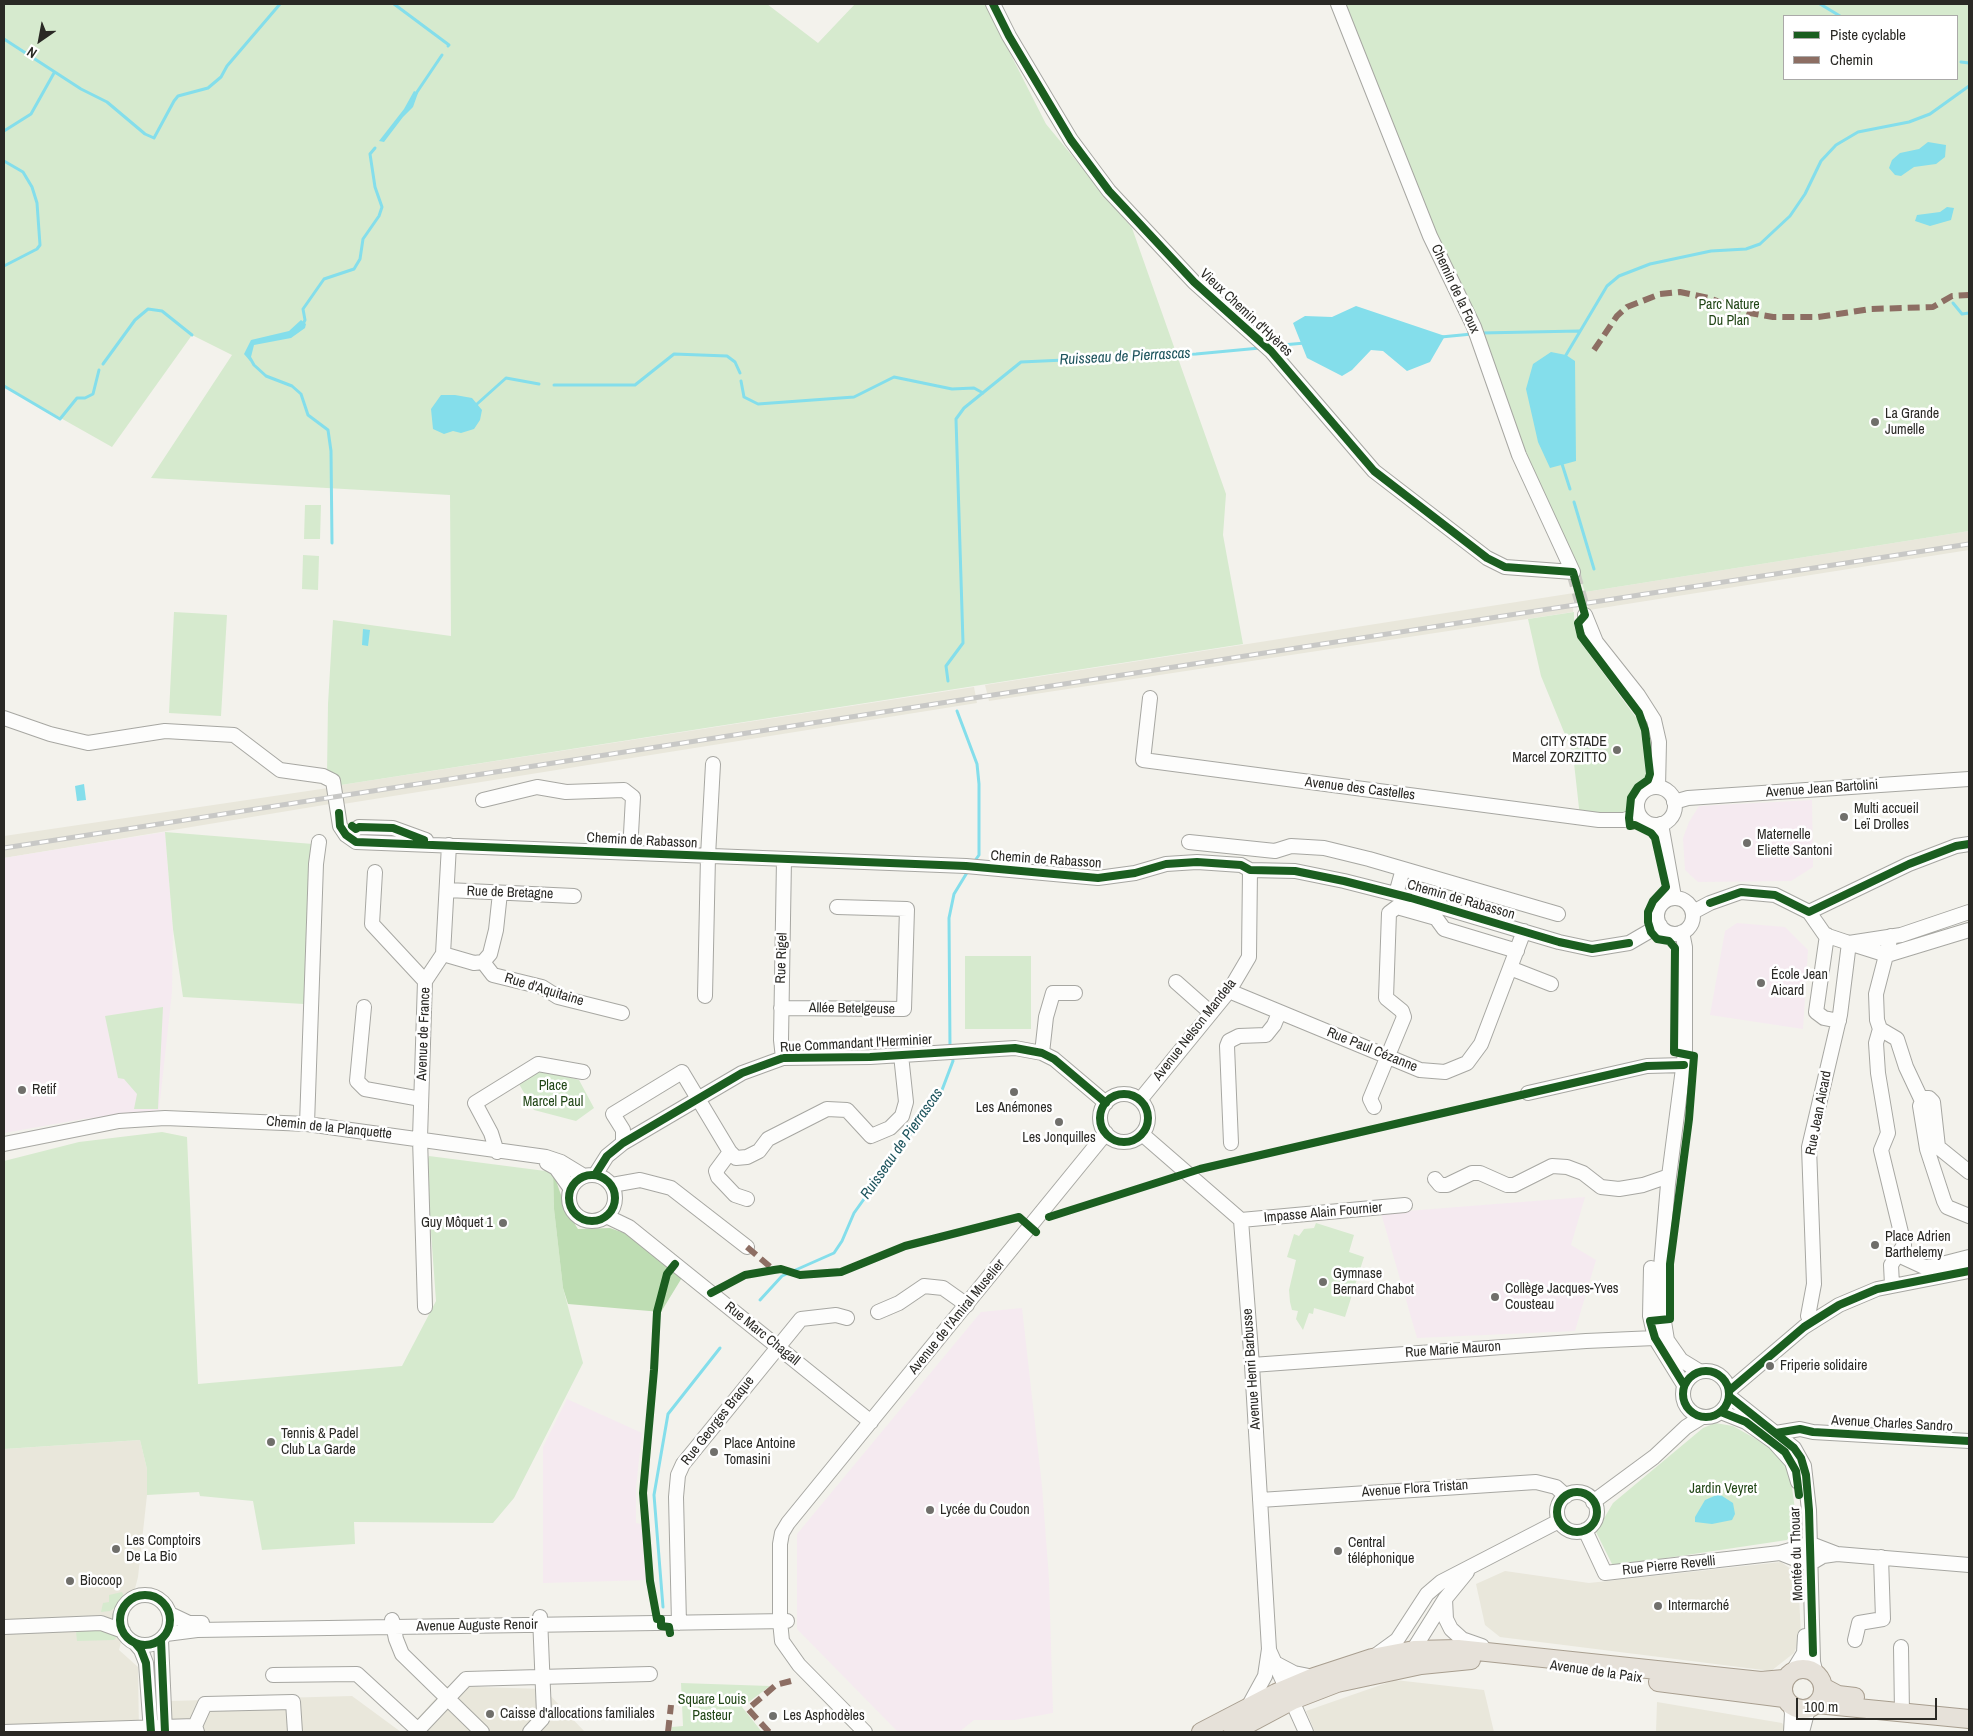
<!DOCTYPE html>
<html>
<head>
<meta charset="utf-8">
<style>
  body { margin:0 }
  #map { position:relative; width:1973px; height:1736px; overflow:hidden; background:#f3f2ec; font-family:"Archivo Narrow",sans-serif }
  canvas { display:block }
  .frame { position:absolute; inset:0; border:5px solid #2a2925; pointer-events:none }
  .legend { position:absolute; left:1783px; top:15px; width:175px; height:65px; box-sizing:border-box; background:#fff; border:1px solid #aaa9a8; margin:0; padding:6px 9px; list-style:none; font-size:15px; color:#2a2925 }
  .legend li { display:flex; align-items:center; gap:10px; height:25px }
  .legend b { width:25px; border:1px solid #aaa9a8 }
  .north { position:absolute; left:15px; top:15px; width:50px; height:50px; -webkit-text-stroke:4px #fff; paint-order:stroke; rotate:213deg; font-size:14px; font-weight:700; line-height:20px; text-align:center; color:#2a2925 }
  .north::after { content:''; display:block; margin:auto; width:18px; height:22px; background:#2a2925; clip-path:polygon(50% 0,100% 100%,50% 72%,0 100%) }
  .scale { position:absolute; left:1796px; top:1698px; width:141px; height:22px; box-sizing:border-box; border:2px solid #2a2925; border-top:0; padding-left:6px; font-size:15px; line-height:18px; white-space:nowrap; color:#2a2925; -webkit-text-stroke:4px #fff; paint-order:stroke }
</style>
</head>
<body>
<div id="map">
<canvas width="1973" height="1736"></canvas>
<div class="frame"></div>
<ul class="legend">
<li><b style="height:6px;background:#1b5e20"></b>Piste cyclable</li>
<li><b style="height:6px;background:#8d6e63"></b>Chemin</li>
</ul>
<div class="north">N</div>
<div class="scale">100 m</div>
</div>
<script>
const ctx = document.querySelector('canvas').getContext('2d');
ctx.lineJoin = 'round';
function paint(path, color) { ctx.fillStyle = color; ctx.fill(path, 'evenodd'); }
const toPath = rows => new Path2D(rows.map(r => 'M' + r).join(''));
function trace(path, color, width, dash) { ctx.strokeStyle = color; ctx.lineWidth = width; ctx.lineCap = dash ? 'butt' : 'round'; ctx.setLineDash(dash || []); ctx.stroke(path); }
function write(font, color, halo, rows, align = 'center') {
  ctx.font = font + ' "Archivo Narrow",sans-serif'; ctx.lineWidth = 5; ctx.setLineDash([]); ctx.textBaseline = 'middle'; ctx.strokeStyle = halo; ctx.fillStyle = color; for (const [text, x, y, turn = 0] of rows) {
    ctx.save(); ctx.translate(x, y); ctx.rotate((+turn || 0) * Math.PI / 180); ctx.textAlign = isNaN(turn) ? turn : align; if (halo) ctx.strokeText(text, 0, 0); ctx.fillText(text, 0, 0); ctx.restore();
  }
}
const built = toPath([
  [1969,531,1969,550,1589,610,1585,592],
  [1574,593,1573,612,989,701,985,685],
  [974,687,977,703,343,804,341,785],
  [328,788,330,804,4,858,4,836],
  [140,1440,147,1469,147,1495,138,1577,119,1650,138,1667,139,1732,4,1732,4,1449],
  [1781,1562,1798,1574,1801,1636,1794,1653,1771,1671,1500,1637,1485,1625,1476,1584,1505,1571,1589,1583],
  [1395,1680,1484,1690,1494,1732,1315,1732,1306,1711],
  [447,1686,544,1689,585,1732,405,1732],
  [352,1696,401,1732,171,1732,170,1701],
  [1657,1702,1782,1723,1787,1732,1656,1732]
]);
const industrial = toPath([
  [1812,800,1813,867,1791,881,1698,882,1685,870,1683,838,1689,822,1699,806],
  [165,832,173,929,172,992,159,1110,83,1119,4,1133,4,858],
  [1737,923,1785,927,1808,950,1803,1029,1710,1015,1725,931],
  [1585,1197,1571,1245,1596,1260,1575,1331,1417,1338,1381,1213],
  [1022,1308,1042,1486,1049,1579,1053,1713,1014,1720,974,1720,959,1732,898,1732,797,1629,797,1534,981,1312],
  [567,1399,642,1433,636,1487,636,1523,641,1524,649,1580,543,1583,543,1447]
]);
const green = toPath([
  [5,4,767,4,818,43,855,4,985,4,1046,124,1132,228,1226,494,1223,535,1243,644,341,785,327,774,328,704,333,620,451,636,450,495,151,478,232,355,192,335,112,447,4,386],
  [1343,4,1969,4,1969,531,1585,592,1577,570,1535,485],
  [1784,16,1957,16,1957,79,1784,79],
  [305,505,321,505,320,539,304,539],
  [303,555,319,556,318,590,302,589],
  [174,612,227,615,221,716,169,713],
  [1574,612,1574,626,1578,639,1640,723,1646,777,1629,795,1624,820,1580,817,1573,754,1541,676,1528,619],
  [165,832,313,844,304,1004,183,997,173,929],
  [965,956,1031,956,1031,1029,965,1029],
  [163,1007,158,1109,134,1109,137,1094,124,1079,118,1078,105,1016],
  [542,1070,579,1080,594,1108,576,1121,534,1110,519,1084],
  [162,1132,187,1137,198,1384,402,1366,436,1301,426,1164,429,1156,553,1172,554,1209,563,1288,583,1363,514,1498,493,1523,354,1522,355,1544,262,1550,253,1501,200,1496,199,1492,147,1495,147,1469,140,1440,4,1449,4,1161,79,1142],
  [1316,1223,1354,1235,1349,1252,1364,1257,1345,1317,1314,1308,1313,1314,1309,1313,1303,1330,1296,1319,1298,1311,1292,1310,1290,1302,1289,1290,1296,1260,1287,1257,1294,1234,1299,1236,1304,1229,1314,1228],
  [1715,1423,1733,1426,1756,1439,1780,1456,1787,1464,1790,1472,1797,1525,1787,1540,1613,1566,1596,1532,1613,1503,1703,1428],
  [122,1592,124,1596,117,1606,110,1611,101,1612,103,1603,109,1602,109,1595],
  [101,1630,115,1633,117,1637,114,1640,77,1641,76,1631],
  [681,1683,770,1686,742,1707,762,1732,672,1732,672,1727,683,1726]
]);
const forest = toPath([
  [553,1172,567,1212,578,1229,610,1228,627,1234,683,1276,661,1312,568,1304,563,1288,554,1209]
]);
const water = toPath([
  [414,91,418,93,413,107,403,117,384,142,379,141,404,109],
  [1928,142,1946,145,1945,157,1936,164,1914,167,1901,176,1895,175,1889,168,1892,160,1900,153,1919,149],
  [1947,207,1954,208,1951,220,1930,226,1915,221,1917,215,1940,212],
  [1356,306,1445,336,1430,362,1407,371,1383,351,1371,350,1352,370,1342,376,1307,358,1293,323,1305,316,1332,317],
  [301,320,306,324,305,328,291,338,254,345,250,361,244,354,251,340,289,331],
  [1551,352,1566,355,1575,361,1576,461,1550,468,1538,442,1526,389,1533,364],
  [441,395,455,395,472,398,482,410,480,420,474,429,461,433,453,431,444,434,433,429,431,409],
  [363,629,370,630,368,646,362,645],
  [84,784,86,800,77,801,75,786],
  [1719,1494,1733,1503,1735,1514,1732,1520,1712,1524,1695,1522,1695,1517,1705,1500]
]);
const stream = toPath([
  [394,4,449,45,448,46],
  [1820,4,1840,16],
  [4,39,81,89,107,102,145,134,154,138,174,101,178,96,208,88,221,77,227,66,280,4],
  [1961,62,1969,63],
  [415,95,442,55],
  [4,131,31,114,54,73],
  [4,161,23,172,32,187,37,203,40,245,37,249,4,266],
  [1953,303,1962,314,1969,313],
  [302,326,305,320,303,309,324,279,354,269,360,259,363,239,379,216,382,207,375,187,370,154,375,148],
  [1481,333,1579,331],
  [1441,337,1472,334],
  [1271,346,1305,343],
  [1566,355,1607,286,1619,276,1650,264,1711,251,1746,249,1760,244,1790,216,1805,194,1821,161,1836,145,1858,132,1909,122,1930,114,1969,86],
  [250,358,254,365,266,376,292,386,301,394,308,415,328,430,331,451,332,543],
  [103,364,135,320,148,309,162,311,192,335],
  [741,381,744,397,758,404,854,397,894,377,952,389,974,388,983,393],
  [554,385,635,385,674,354,727,356,735,362,740,373],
  [4,386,60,419,77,398,85,398,93,394,99,370],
  [477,404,506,378,539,384],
  [1562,464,1570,489],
  [1574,502,1594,569],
  [948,681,946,666,963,643,956,419,964,408,1021,362,1196,354,1260,348],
  [957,711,977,764,979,784,979,855,974,862],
  [950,1048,949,918,954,894,968,871],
  [760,1300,782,1276,834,1253,842,1241,854,1213,942,1090,953,1061,952,1056],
  [663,1607,654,1495,668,1414,720,1348]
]);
const minorTunnel = toPath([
  [1573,572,1585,615]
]);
const minor = toPath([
  [993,4,1009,36,1071,140,1109,191,1194,282,1271,351,1374,471,1487,558,1505,567,1573,572,1519,455,1474,327,1430,236,1338,4],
  [1585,615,1596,642,1638,695,1654,720,1659,742,1658,787],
  [1150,698,1143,760,1599,820,1624,820,1639,815],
  [4,718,50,734,88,743,165,731,234,735,280,770,323,776,333,781,340,826,346,835,356,842,966,866,1098,878,1135,873,1166,864,1197,862,1241,865,1250,870,1295,871,1344,881,1411,898,1559,942,1592,949,1629,943,1660,925],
  '1637 806a19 19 0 1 1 38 0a19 19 0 1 1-38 0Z',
  [483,800,537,787,566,792,624,790,633,797,630,852],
  [1674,802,1688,798,1969,779],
  [1661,824,1674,897],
  [356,829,359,827,393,828,426,840],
  [1189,842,1275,851,1291,846,1324,848,1369,859,1558,914],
  [375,872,372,924,425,981],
  [447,890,574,896],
  [1396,894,1403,869],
  '1657 916a18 18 0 1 1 36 0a18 18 0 1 1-36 0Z',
  [1693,912,1710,903,1741,892,1775,895,1809,912,1825,935,1849,943,1901,935,1969,912],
  [1809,912,1909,864,1956,846,1969,844],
  [1682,932,1685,947,1685,1053,1668,1184,1659,1291,1667,1340,1681,1360,1699,1371],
  [1827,935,1816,1012,1824,1018,1839,1021],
  [1891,936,1876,994,1877,1020,1880,1029,1876,1043,1878,1073,1888,1133,1881,1150,1904,1245,1891,1265,1892,1285],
  [443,954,474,963,483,962],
  [483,962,493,975,542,987,558,997,622,1013],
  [483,962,490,954,496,930,500,893],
  [1510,968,1551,984],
  [1176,982,1211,1013],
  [1229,991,1420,1070,1445,1072,1467,1063,1481,1044,1524,931],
  [705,996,708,856,713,764],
  [364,1007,357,1081,365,1089,421,1099],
  [781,1008,904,1009,907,909,837,907],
  [1880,1029,1897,1039,1906,1067,1922,1101,1920,1106,1927,1149,1944,1201,1947,1207,1969,1216],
  [1042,1053,1046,1017,1053,993,1075,993],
  [783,1058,781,1040,784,859],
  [1528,1093,1647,1066,1684,1065],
  '1100 1118a24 24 0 1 1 48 0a24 24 0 1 1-48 0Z',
  [1140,1100,1229,991,1249,957,1250,870],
  [1922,1101,1923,1098,1929,1098,1933,1102,1938,1147,1969,1172],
  [1374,1107,1370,1099,1404,1017,1402,1011,1386,998,1389,913,1397,907,1436,918,1444,929,1517,951],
  [307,1124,316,864,319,842],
  [1142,1134,1241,1220,1252,1365,1269,1649,1265,1676,1248,1707],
  [623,1143,623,1130,613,1114,682,1072,730,1152,736,1158,747,1157,759,1151,768,1139,827,1109,847,1110,871,1136,890,1128,902,1116,906,1102,901,1055],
  [1231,1143,1227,1046,1229,1041,1239,1036,1266,1035,1274,1025,1279,1013],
  [4,1144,119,1121,165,1118,307,1124,546,1157,561,1162,584,1176],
  [497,1152,491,1133,475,1103,538,1064,583,1072],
  [730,1152,716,1171,718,1177,735,1195,747,1199],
  [547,1163,556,1168,571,1189],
  '569 1198a23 23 0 1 1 46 0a23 23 0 1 1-46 0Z',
  [595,1175,607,1156,623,1143,742,1073,783,1058,870,1057,1015,1048,1042,1053,1054,1059,1106,1103],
  [1435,1179,1440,1185,1447,1185,1472,1173,1480,1173,1507,1185,1514,1185,1552,1166,1567,1167,1583,1173,1601,1187,1619,1189,1643,1185,1669,1176],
  [612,1185,640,1180,671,1188,747,1247],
  [606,1216,629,1227,871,1422],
  [1241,1220,1405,1205],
  [1898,1255,1924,1267,1930,1267,1969,1257],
  [1651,1268,1650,1316,1655,1338,1684,1385],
  [425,1307,420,1138,425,981,443,954,449,845],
  [878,1312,899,1303,924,1286,943,1288,967,1305],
  [1812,1322,1808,1316,1814,1284,1809,1147,1840,1015,1849,943,1887,955,1969,930],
  [1252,1365,1586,1341,1655,1338,1663,1340,1669,1351],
  '1683 1394a23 23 0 1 1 46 0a23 23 0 1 1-46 0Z',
  [1730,1390,1804,1327,1839,1305,1877,1289,1969,1271],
  [1730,1397,1794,1448,1804,1466,1809,1510,1813,1662,1816,1674],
  [1721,1412,1746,1422,1774,1442,1792,1462,1798,1482],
  [1776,1433,1800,1429,1813,1432,1969,1441],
  '1557 1512a20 20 0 1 1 40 0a20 20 0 1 1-40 0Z',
  [1260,1500,1536,1482,1556,1487,1566,1496],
  [1593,1502,1654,1457,1686,1427,1702,1417],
  [1585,1530,1605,1573,1780,1553,1811,1544,1837,1554],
  [1780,1553,1803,1562,1811,1563,1823,1556,1837,1554,1969,1565],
  '120 1620a25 25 0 1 1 50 0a25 25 0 1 1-50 0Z',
  [1445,1599,1446,1619,1451,1629,1462,1639,1482,1646],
  [170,1614,189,1623,202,1623],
  [392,1620,396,1639,402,1654,482,1732],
  [679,1623,676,1497,678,1475,683,1464,801,1319,836,1315,847,1318],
  [4,1627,101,1623,123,1631],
  [166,1634,197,1630,787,1621],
  [161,1640,165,1732],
  [1855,1640,1859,1623,1883,1619,1881,1557],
  [135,1643,141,1650,146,1663,151,1732],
  [1901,1647,1902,1713],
  [1269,1650,1306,1732],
  [1410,1655,1445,1599,1467,1572],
  [1375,1656,1397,1640,1427,1594,1441,1582,1559,1521],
  [1275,1663,1294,1673,1314,1677],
  [1793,1671,1804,1653,1805,1636],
  [273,1675,357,1674,418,1730],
  [1790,1705,1792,1713,1791,1732],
  [4,1732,195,1726],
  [197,1732,195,1726,205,1704,293,1702,295,1732],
  [416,1732,466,1679,650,1674],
  [530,1732,542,1719,544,1714,540,1617],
  [865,1732,799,1665,782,1641,780,1621,780,1544,782,1533,788,1523,1106,1133],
  [1802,1732,1808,1709]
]);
const major = toPath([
  '1783 1689a20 20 0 1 1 40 0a20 20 0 1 1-40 0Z',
  [1658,1682,1784,1698],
  [1823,1687,1838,1695,1855,1697],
  [1817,1704,1969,1719],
  [1201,1732,1276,1693,1314,1677,1372,1658,1414,1650,1458,1649,1761,1681,1784,1679],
  [1233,1732,1293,1700,1337,1683,1421,1665,1471,1660]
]);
const rail = toPath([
  [4,848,1969,544]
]);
const quiet = toPath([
  [1594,350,1617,316,1627,307,1660,294,1680,292,1709,298,1750,313,1773,317,1818,317,1871,309,1933,307,1952,296,1969,295],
  [747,1247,774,1270],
  [668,1732,671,1705],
  [769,1732,748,1709,776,1685,791,1681]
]);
const cycleway = toPath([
  [993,4,1009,36,1071,140,1109,191,1194,282,1271,351,1374,471,1487,558,1505,567,1573,572,1585,615,1578,623,1581,636,1639,713,1645,730,1650,774,1648,780,1638,787,1631,798,1629,818,1630,826,1635,825,1651,833,1655,838,1666,887,1653,901,1648,912,1648,922,1651,932,1657,939,1669,941,1675,948,1674,1052,1694,1056,1689,1119,1670,1264,1670,1319,1650,1321,1655,1338,1684,1385],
  [339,813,340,826,346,835,356,842,966,866,1098,878,1135,873,1166,864,1197,862,1241,865,1250,870,1295,871,1344,881,1411,898,1559,942,1592,949,1629,943],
  [352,826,356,829,359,827,393,828,424,840],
  [1710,903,1741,892,1775,895,1809,912,1909,864,1956,846,1969,844],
  '1100 1118a24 24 0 1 1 48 0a24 24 0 1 1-48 0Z',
  '569 1198a23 23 0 1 1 46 0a23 23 0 1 1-46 0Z',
  [595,1175,607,1156,623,1143,742,1073,783,1058,870,1057,1015,1048,1042,1053,1054,1059,1106,1103],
  [1049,1217,1200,1169,1647,1066,1684,1065],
  [711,1293,745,1275,774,1270,781,1269,800,1275,841,1272,905,1246,1019,1217,1036,1232],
  '1683 1394a23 23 0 1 1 46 0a23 23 0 1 1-46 0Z',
  [1730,1390,1804,1327,1839,1305,1877,1289,1969,1271],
  [1730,1397,1794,1448,1801,1458,1806,1475,1809,1510,1813,1653],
  [1721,1412,1746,1422,1785,1452,1796,1471,1799,1495],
  [1776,1433,1800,1429,1813,1432,1969,1441],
  '1557 1512a20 20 0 1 1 40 0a20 20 0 1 1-40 0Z',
  '120 1620a25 25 0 1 1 50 0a25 25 0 1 1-50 0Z',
  [670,1633,669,1627,661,1626,661,1619,657,1619,650,1581,643,1493,654,1370,657,1312,667,1274,675,1264],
  [161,1640,165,1732],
  [135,1643,141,1650,146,1663,151,1732]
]);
const markers = [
  [1875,422,5,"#706f6b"],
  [1617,750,5,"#706f6b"],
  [1844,817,5,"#706f6b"],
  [1747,843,5,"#706f6b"],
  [1761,983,5,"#706f6b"],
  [22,1090,5,"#706f6b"],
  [1014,1092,5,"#706f6b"],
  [1059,1122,5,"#706f6b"],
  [503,1223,5,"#706f6b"],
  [1875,1245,5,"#706f6b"],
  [1323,1282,5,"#706f6b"],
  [1495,1297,5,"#706f6b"],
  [1770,1366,5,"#706f6b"],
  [271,1442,5,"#706f6b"],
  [714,1452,5,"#706f6b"],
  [930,1510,5,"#706f6b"],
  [116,1549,5,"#706f6b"],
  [1338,1551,5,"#706f6b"],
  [70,1581,5,"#706f6b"],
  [1658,1606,5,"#706f6b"],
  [490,1714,5,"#706f6b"],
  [773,1716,5,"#706f6b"]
];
const streetNames = [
  ["Chemin de la Foux",1455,289,65],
  ["Vieux Chemin d'Hyères",1246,313,43],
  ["Avenue des Castelles",1360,789,7],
  ["Avenue Jean Bartolini",1822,789,-4],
  ["Chemin de Rabasson",642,841,3],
  ["Chemin de Rabasson",1046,860,4],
  ["Rue de Bretagne",510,893,2],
  ["Chemin de Rabasson",1461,900,16],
  ["Rue Rigel",782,958,-88],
  ["Rue d'Aquitaine",544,990,17],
  ["Allée Betelgeuse",852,1009,1],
  ["Avenue Nelson Mandela",1195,1030,-52],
  ["Avenue de France",424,1034,-88],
  ["Rue Commandant l'Herminier",856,1044,-3],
  ["Rue Paul Cézanne",1372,1050,22],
  ["Rue Jean Aicard",1819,1113,-79],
  ["Chemin de la Planquette",329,1128,6],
  ["Impasse Alain Fournier",1323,1213,-5],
  ["Avenue de l'Amiral Muselier",957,1317,-51],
  ["Rue Marc Chagall",762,1334,39],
  ["Rue Marie Mauron",1453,1350,-4],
  ["Avenue Henri Barbusse",1252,1369,-94],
  ["Rue Georges Braque",718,1421,-52],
  ["Avenue Charles Sandro",1892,1424,3],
  ["Avenue Flora Tristan",1415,1489,-4],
  ["Montée du Thouar",1797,1554,-92],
  ["Rue Pierre Revelli",1669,1566,-6],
  ["Avenue Auguste Renoir",477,1626,-1],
  ["Avenue de la Paix",1596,1672,8]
];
const parkNames = [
  ["Parc Nature",1729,305],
  ["Du Plan",1729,321],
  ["Place",553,1086],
  ["Marcel Paul",553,1102],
  ["Jardin Veyret",1723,1489],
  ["Square Louis",712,1700],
  ["Pasteur",712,1716]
];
const poiNames = [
  ["La Grande",1885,414],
  ["Jumelle",1885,430],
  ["CITY STADE",1607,742,"right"],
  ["Marcel ZORZITTO",1607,758,"right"],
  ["Multi accueil",1854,809],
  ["Leï Drolles",1854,825],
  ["Maternelle",1757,835],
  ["Eliette Santoni",1757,851],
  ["École Jean",1771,975],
  ["Aicard",1771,991],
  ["Retif",32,1090],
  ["Les Anémones",1014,1108,"center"],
  ["Les Jonquilles",1059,1138,"center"],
  ["Guy Môquet 1",493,1223,"right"],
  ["Place Adrien",1885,1237],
  ["Barthelemy",1885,1253],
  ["Gymnase",1333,1274],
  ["Bernard Chabot",1333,1290],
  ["Collège Jacques-Yves",1505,1289],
  ["Cousteau",1505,1305],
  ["Friperie solidaire",1780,1366],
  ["Tennis & Padel",281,1434],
  ["Club La Garde",281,1450],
  ["Place Antoine",724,1444],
  ["Tomasini",724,1460],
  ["Lycée du Coudon",940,1510],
  ["Les Comptoirs",126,1541],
  ["De La Bio",126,1557],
  ["Central",1348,1543],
  ["téléphonique",1348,1559],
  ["Biocoop",80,1581],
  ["Intermarché",1668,1606],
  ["Caisse d'allocations familiales",500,1714],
  ["Les Asphodèles",783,1716]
];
const waterNames = [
  ["Ruisseau de Pierrascas",1125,357,-3],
  ["Ruisseau de Pierrascas",902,1144,-55]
];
paint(built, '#e9e7db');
paint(industrial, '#f5eaf0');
paint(green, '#d6eace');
paint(forest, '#beddb3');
paint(water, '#84deeb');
trace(stream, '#84deeb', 3);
trace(minorTunnel, '#cbcac4', 14, [14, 7]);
trace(minor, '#a7a7a2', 16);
trace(major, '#a89e8f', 20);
trace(minor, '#fdfdfc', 14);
trace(major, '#e6e1d9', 18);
trace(rail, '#c8c8c6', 5);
trace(rail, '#fff', 3, [9]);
trace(quiet, '#8d6e63', 6, [12, 6]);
trace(cycleway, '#1b5e20', 8);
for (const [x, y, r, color] of markers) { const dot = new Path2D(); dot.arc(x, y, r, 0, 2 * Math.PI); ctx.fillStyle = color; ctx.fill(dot); trace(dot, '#fff', 2); }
write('14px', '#2a2925', '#fff', streetNames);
write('14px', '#214616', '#fff', parkNames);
write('14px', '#2a2925', '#fff', poiNames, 'left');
write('italic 15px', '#1c535c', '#fff', waterNames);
</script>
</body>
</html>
